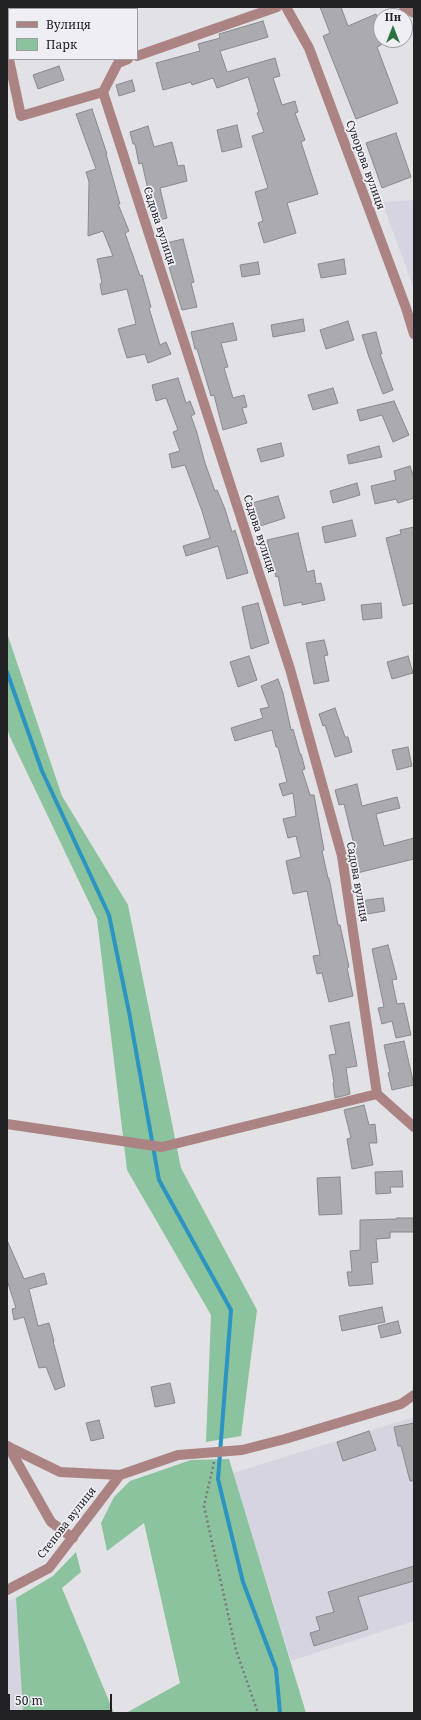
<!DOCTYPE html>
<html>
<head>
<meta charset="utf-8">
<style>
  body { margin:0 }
  #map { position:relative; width:421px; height:1720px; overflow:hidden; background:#e2e1e6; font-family:"Noto Serif",serif }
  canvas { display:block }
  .frame { position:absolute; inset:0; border:8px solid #222224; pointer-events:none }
  .legend { position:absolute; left:8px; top:8px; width:130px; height:52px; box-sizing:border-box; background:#efeef4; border:1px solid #9d9ca1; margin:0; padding:5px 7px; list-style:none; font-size:12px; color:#222224 }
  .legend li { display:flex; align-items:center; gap:8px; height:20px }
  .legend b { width:20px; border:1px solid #9d9ca1 }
  .north { position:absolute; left:373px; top:8px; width:40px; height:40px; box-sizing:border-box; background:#efeef4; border:1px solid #9d9ca1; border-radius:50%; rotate:0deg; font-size:11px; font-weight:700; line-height:16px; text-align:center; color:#222224 }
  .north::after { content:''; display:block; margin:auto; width:14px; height:18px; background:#2a7341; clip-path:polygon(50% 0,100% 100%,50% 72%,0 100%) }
  .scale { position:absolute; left:8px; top:1694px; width:104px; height:18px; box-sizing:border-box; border:2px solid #222224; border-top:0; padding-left:5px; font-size:12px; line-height:14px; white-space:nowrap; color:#222224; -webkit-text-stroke:3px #efeef4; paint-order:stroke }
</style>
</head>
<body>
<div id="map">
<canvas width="421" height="1720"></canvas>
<div class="frame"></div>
<ul class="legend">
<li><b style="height:5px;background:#ac8383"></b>Вулиця</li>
<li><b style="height:11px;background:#8bc39e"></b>Парк</li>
</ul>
<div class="north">Пн</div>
<div class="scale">50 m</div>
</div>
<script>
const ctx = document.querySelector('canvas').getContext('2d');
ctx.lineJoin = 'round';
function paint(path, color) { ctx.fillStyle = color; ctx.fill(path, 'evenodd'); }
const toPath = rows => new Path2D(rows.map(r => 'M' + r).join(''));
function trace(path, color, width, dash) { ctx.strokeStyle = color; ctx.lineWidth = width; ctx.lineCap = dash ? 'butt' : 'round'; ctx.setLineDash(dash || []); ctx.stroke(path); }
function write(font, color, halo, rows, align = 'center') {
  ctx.font = font + ' "Noto Serif",serif'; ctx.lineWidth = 3.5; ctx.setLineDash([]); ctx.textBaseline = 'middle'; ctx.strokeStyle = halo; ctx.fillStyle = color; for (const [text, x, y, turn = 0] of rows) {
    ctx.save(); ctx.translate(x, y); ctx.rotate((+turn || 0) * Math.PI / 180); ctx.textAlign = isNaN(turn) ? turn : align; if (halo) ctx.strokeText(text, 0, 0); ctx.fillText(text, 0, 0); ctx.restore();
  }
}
const built = toPath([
  [414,200,414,289,382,202],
  [414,1417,414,1621,291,1661,233,1473],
  [16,1598,23,1713,7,1713,7,1601]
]);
const green = toPath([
  [7,633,62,796,128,905,181,1168,257,1310,241,1436,206,1442,211,1315,127,1170,97,919,10,737,7,728],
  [229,1459,306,1713,126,1713,180,1683,144,1523,107,1551,101,1523,114,1497,130,1481,191,1460],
  [76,1552,81,1572,62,1588,114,1713,23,1713,16,1598,53,1576]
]);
const stream = toPath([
  [7,672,42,771,109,915,129,1012,159,1180,231,1310,218,1479,243,1582,276,1669,280,1713]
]);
const building = toPath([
  [320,7,341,7,348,26,376,14,381,28,381,45,377,47,398,103,356,119,323,36,330,33,320,7],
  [263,21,268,37,220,51,227,72,275,58,280,76,273,78,282,105,295,101,298,112,295,113,305,140,301,142,318,194,287,203,296,233,264,243,258,223,263,221,255,192,268,188,252,136,264,132,257,113,259,112,248,77,217,88,213,78,192,85,191,82,163,90,156,63,200,51,198,44,220,38,219,34,263,21],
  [59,66,64,80,38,89,33,75,59,66],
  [132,80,135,91,119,96,116,85,132,80],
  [92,109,107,154,106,154,120,204,118,204,129,231,125,233,140,276,142,275,151,307,149,308,160,345,166,342,171,354,148,363,145,354,127,358,118,329,136,324,127,289,102,295,100,284,102,283,97,259,113,256,103,231,88,236,89,182,86,172,96,169,76,114,92,109],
  [237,125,242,147,222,152,217,130,237,125],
  [148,126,154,147,172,142,178,166,184,165,187,181,160,188,167,218,155,221,142,163,139,164,135,144,133,144,130,132,148,126],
  [396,133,411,177,382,188,366,143,396,133],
  [183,239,194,282,191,283,197,307,182,310,162,244,183,239],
  [344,259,346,274,321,278,318,264,344,259],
  [258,262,260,274,242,277,240,265,258,262],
  [303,319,305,331,273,337,271,325,303,319],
  [348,321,354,340,326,349,320,330,348,321],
  [233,323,237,340,221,343,228,367,224,368,233,398,244,395,247,407,242,408,247,423,223,430,214,395,211,396,197,349,195,349,191,332,233,323],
  [376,332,382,354,380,354,393,390,383,394,369,357,362,335,376,332],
  [178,378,186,403,190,401,195,414,191,416,197,433,205,463,215,491,217,490,225,509,232,532,235,530,248,573,227,579,218,546,186,556,183,546,210,538,202,511,185,465,172,468,169,454,180,451,173,432,178,430,166,398,156,401,152,385,178,378],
  [333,388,338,403,313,410,308,395,333,388],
  [394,401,409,435,393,442,382,415,360,421,357,410,394,401],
  [281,443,284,456,261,462,257,449,281,443],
  [379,446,382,457,349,464,347,455,379,446],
  [410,466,414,478,414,498,398,503,396,499,375,504,371,486,396,480,394,471,410,466],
  [357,483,360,495,333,503,330,491,357,483],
  [278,496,285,518,260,526,252,503,278,496],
  [352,520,356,536,325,543,322,527,352,520],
  [414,527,414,603,403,606,386,538,401,534,400,530,414,527],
  [298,533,307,572,314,570,316,584,321,583,325,600,302,605,302,602,284,606,278,576,276,577,267,540,298,533],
  [258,603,269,643,251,649,242,607,258,603],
  [381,603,382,618,363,620,361,605,381,603],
  [324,640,328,655,324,656,329,681,314,684,306,643,324,640],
  [249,656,257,680,238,687,230,662,249,656],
  [408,656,413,673,392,679,387,662,408,656],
  [278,679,283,693,291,730,293,729,300,754,301,754,305,769,302,770,310,795,314,795,324,850,322,851,328,878,329,878,338,925,340,925,349,967,347,968,353,996,329,1002,322,973,317,974,313,956,320,955,307,891,293,894,286,861,301,857,296,836,288,838,283,819,296,816,293,793,283,796,279,784,287,782,278,747,276,747,272,730,235,741,231,728,263,718,260,709,269,707,261,686,278,679],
  [335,708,345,737,348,737,352,752,335,757,325,725,323,726,319,714,335,708],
  [408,747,412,766,397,770,392,750,408,747],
  [357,784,362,806,397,797,400,808,376,814,384,846,414,838,414,859,357,873,352,854,356,853,344,804,339,805,335,790,357,784],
  [383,898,385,911,361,915,360,901,383,898],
  [388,945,397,979,392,980,397,1004,404,1003,411,1035,396,1038,392,1021,382,1024,378,1008,384,1007,372,949,388,945],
  [349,1022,357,1066,346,1068,350,1094,335,1098,333,1083,334,1082,329,1055,336,1054,330,1026,349,1022],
  [404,1041,414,1085,392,1090,388,1073,390,1072,384,1045,404,1041],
  [364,1105,369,1125,375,1124,377,1143,369,1143,373,1165,352,1169,347,1139,351,1138,344,1110,364,1105],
  [402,1171,403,1187,390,1187,391,1193,376,1194,375,1172,402,1171],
  [340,1177,342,1214,319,1215,317,1178,340,1177],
  [397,1218,414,1218,414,1232,390,1232,390,1238,376,1239,378,1262,371,1263,373,1284,349,1286,347,1272,352,1272,350,1251,360,1250,360,1220,397,1219,397,1218],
  [7,1240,24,1279,44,1273,47,1284,29,1289,38,1326,49,1323,54,1341,53,1341,65,1386,55,1390,46,1367,39,1368,24,1317,14,1320,12,1309,16,1308,7,1280,7,1240],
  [382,1307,385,1322,342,1331,339,1316,382,1307],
  [398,1321,401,1333,381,1338,378,1326,398,1321],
  [170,1383,175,1403,155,1407,151,1387,170,1383],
  [99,1420,104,1438,91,1441,86,1423,99,1420],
  [414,1423,414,1481,410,1481,401,1446,398,1446,394,1427,414,1423],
  [369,1431,376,1450,343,1461,337,1442,369,1431],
  [414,1566,414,1581,358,1597,368,1629,314,1646,310,1633,320,1630,316,1617,334,1612,328,1592,414,1566]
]);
const path = toPath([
  [214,1462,204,1506,236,1650,258,1713]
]);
const minor = toPath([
  [286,7,309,48,406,308,414,334],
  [404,7,414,13],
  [7,50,21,116,103,92,290,669,342,856,377,1094,414,1127],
  [137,56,277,7],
  [103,92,118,63,128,59],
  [7,1124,162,1147,377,1094],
  [7,1446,60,1472,120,1475,178,1455,242,1450,285,1439,401,1404,414,1395],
  [8,1446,51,1522,73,1538],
  [7,1590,49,1568,120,1475]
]);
const streetNames = [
  ["Суворова вулиця",365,165,70],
  ["Садова вулиця",159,226,72],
  ["Садова вулиця",259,534,72],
  ["Садова вулиця",357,882,80],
  ["Степова вулиця",67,1523,-52]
];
paint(built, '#d7d4e1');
paint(green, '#8bc39e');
trace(stream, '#2c94c0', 4);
paint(building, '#abaaaf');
trace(building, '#89898d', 1);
trace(path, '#79787c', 2.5, [2, 3]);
trace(minor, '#ac8383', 10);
write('11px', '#222224', '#efeef4', streetNames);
</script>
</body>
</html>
